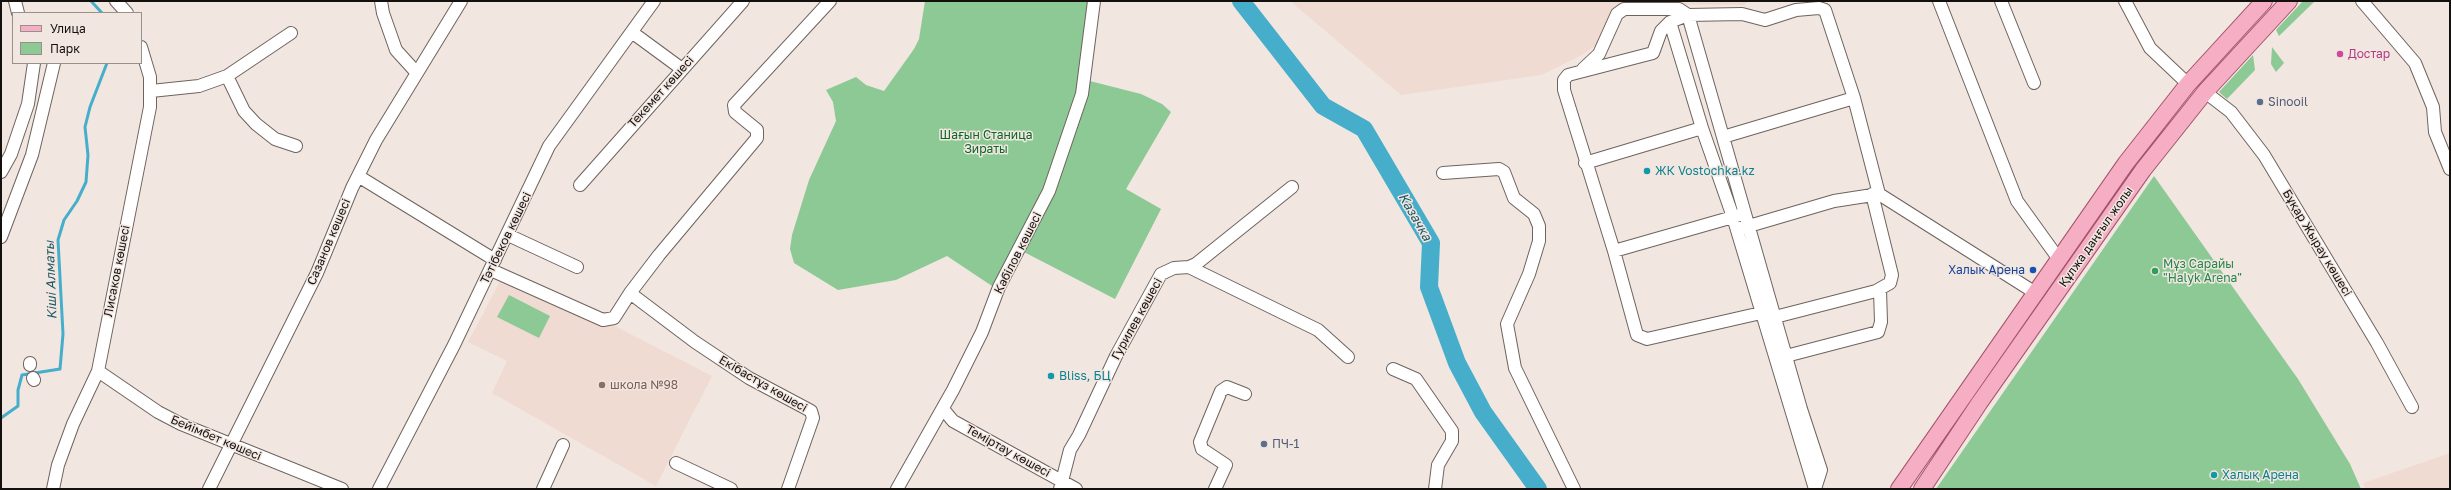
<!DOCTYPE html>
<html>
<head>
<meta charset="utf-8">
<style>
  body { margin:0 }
  #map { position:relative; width:2451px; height:490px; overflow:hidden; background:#f2e6e0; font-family:"Golos Text",sans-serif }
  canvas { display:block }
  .frame { position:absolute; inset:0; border:2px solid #14100e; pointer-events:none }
  .legend { position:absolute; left:12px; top:12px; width:130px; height:52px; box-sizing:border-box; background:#f2e6e0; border:1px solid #99908c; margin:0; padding:5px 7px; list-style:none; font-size:12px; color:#14100e }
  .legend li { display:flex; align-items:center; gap:8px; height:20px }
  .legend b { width:20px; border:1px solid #99908c }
</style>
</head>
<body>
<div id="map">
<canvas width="2451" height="490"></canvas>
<div class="frame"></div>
<ul class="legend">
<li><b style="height:5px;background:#f6aec4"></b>Улица</li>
<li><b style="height:11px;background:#8cc994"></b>Парк</li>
</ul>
</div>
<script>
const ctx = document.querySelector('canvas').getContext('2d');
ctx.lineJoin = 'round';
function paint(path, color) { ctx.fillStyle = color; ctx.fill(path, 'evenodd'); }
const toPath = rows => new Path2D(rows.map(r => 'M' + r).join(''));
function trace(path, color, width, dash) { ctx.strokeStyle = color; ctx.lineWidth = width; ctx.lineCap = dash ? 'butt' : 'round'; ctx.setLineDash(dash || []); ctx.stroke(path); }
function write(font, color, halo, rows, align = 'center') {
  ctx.font = font + ' "Golos Text",sans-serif'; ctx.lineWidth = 3; ctx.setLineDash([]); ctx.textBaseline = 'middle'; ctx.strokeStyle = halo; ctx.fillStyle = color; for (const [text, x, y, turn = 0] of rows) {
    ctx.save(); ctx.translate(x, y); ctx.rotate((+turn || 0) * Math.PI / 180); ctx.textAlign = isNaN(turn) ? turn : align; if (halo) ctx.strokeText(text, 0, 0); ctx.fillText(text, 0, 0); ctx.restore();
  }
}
const built = toPath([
  [1290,1,1749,1,1744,5,1634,4,1598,44,1580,56,1541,75,1401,95],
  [506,270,712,376,656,486,492,393,507,361,468,342],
  [2450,453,2450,489,2365,489,2363,483]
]);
const green = toPath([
  [925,1,1090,1,1078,78,1141,94,1162,104,1171,112,1126,189,1161,209,1115,299,1022,251,1015,251,992,286,947,256,896,280,838,290,794,263,790,249,792,235,809,180,836,121,833,102,826,90,856,77,866,85,884,91,914,49,919,39],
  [2303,1,2315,1,2279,36,2276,30],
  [2272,47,2284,63,2276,72,2271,64],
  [2253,55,2255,70,2227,99,2219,92],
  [2154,176,2298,379,2350,464,2361,489,1936,489],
  [509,295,550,316,539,338,497,317]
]);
const stream = toPath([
  [91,1,102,13],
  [1,418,18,406,18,390,22,375,60,369,63,334,58,240,64,220,77,201,86,182,88,155,85,127,90,107,107,63]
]);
const river = toPath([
  [1241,1,1323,106,1364,129,1431,243,1429,287,1457,363,1483,412,1538,489]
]);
const minor = toPath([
  [15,1,18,13],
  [116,1,127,13],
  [381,1,383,13,396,50,416,72],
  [1939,1,2017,201,2058,258],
  [2001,1,2034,83],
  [2125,1,2150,48,2188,84],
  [2362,1,2415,63,2433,107,2435,132,2450,169],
  [1670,22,1702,128,1733,217,1815,489],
  [633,33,682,69],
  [1583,69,1599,54,1617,14,1624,9,1679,9,1688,15,1801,409,1821,470,1815,489],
  [227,76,244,111,256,124,275,139,296,146],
  [151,91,199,86,227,76,291,33],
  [2205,92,2231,112,2264,155,2377,343,2412,407],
  [1723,137,1854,98],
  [1585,163,1702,128],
  [1,172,11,154,28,104,34,63],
  [1443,173,1499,169,1504,172,1514,198,1534,214,1539,226,1539,241,1529,274,1507,324,1515,368,1574,489],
  [358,176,495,260],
  [580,185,743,1],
  [1742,228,1834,201,1879,194],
  [508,235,577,267],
  [1,237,32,155,54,63],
  [1614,251,1740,215],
  [1189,267,1318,330,1348,357],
  [491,270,603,320,614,318,630,293,659,255,757,138,757,130,735,112,734,105,830,1],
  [630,293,695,342,749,378,811,411,813,418,788,489],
  [1761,313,1647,339,1637,335,1614,251,1564,90,1564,80,1568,75,1653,53,1661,31,1670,22,1688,15,1742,14,1765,20,1796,10,1819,8,1825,10,1854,98,1879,194,2034,292],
  [1775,317,1876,291,1890,283,1892,275,1872,194],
  [1786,356,1878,332,1881,322,1880,290],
  [30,363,30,365],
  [1393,369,1416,379,1452,431,1452,441,1438,465,1435,489],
  [98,371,158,412,181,424,342,489],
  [33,378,34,380],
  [943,409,953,421,1076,489],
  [676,463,731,489],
  [53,489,58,465,73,424,98,371,150,107,150,77,141,47],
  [209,489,317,273,352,188,376,140,461,1],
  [379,489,454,345,549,146,654,1],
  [543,489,563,445],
  [897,489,953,390,982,332,999,287,1049,191,1082,94,1094,1],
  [1060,489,1070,450,1079,435,1116,356,1161,274,1174,268,1189,267,1196,264,1292,187],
  [1215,489,1226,465,1202,449,1200,442,1221,391,1227,387,1245,394]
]);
const major = toPath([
  [1899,489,2126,163,2188,84,2264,1],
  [1922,489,1980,402,2143,170,2205,92,2289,1]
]);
const markers = [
  [2340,54,4,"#d1479c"],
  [2260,102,4,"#5c6f8a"],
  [1647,171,4,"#0f9aa8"],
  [2033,270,4,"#1a4fb4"],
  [2155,271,4,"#2e9e5b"],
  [1051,376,4,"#0f9aa8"],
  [602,385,4,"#8d6e63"],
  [1264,444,4,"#5c6f8a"],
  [2214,475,4,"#0f9aa8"]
];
const hotelNames = [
  ["Достар",2348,54]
];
const streetNames = [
  ["Текемет көшесі",661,92,-48],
  ["Құлжа даңғыл жолы",2096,237,-55],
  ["Тәтібеков көшесі",506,238,-64],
  ["Сазанов көшесі",329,242,-67],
  ["Бұқар Жырау көшесі",2317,243,59],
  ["Кабілов көшесі",1018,253,-63],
  ["Лисаков көшесі",117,271,-79],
  ["Гурилев көшесі",1137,319,-61],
  ["Екібастұз көшесі",763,384,30],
  ["Бейімбет көшесі",216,438,23],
  ["Теміртау көшесі",1008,451,29]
];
const serviceNames = [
  ["Sinooil",2268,102],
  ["ПЧ-1",1272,444]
];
const parkNames = [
  ["Шағын Станица",986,135],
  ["Зираты",986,149]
];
const cultureNames = [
  ["ЖК Vostochka.kz",1655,171],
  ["Bliss, БЦ",1059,376],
  ["Халық Арена",2222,475]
];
const leisureNames = [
  ["Мұз Сарайы",2163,264],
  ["\"Halyk Arena\"",2163,278]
];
const transitNames = [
  ["Халык Арена",2025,270]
];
const educationNames = [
  ["школа №98",610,385]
];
const waterNames = [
  ["Казачка",1415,217,60],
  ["Кіші Алматы",51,280,-92]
];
paint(built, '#efdbd1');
paint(green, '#8cc994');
trace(stream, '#46aeca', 3);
trace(river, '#46aeca', 18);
trace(minor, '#6e635e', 14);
trace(major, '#a3546a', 18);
trace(minor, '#fff', 12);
trace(major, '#f6aec4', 16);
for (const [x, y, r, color] of markers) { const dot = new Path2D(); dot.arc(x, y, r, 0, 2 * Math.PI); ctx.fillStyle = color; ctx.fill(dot); trace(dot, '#f2e6e0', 1.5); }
write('12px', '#b23c85', '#f2e6e0', hotelNames, 'left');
write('12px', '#14100e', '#f2e6e0', streetNames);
write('12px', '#4e5e75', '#f2e6e0', serviceNames, 'left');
write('12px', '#096727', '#f2e6e0', parkNames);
write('12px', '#0d838f', '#f2e6e0', cultureNames, 'left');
write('12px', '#27864d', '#f2e6e0', leisureNames, 'left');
write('12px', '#164399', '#f2e6e0', transitNames, 'right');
write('12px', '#785e54', '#f2e6e0', educationNames, 'left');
write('italic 13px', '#1f5967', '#f2e6e0', waterNames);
</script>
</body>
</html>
